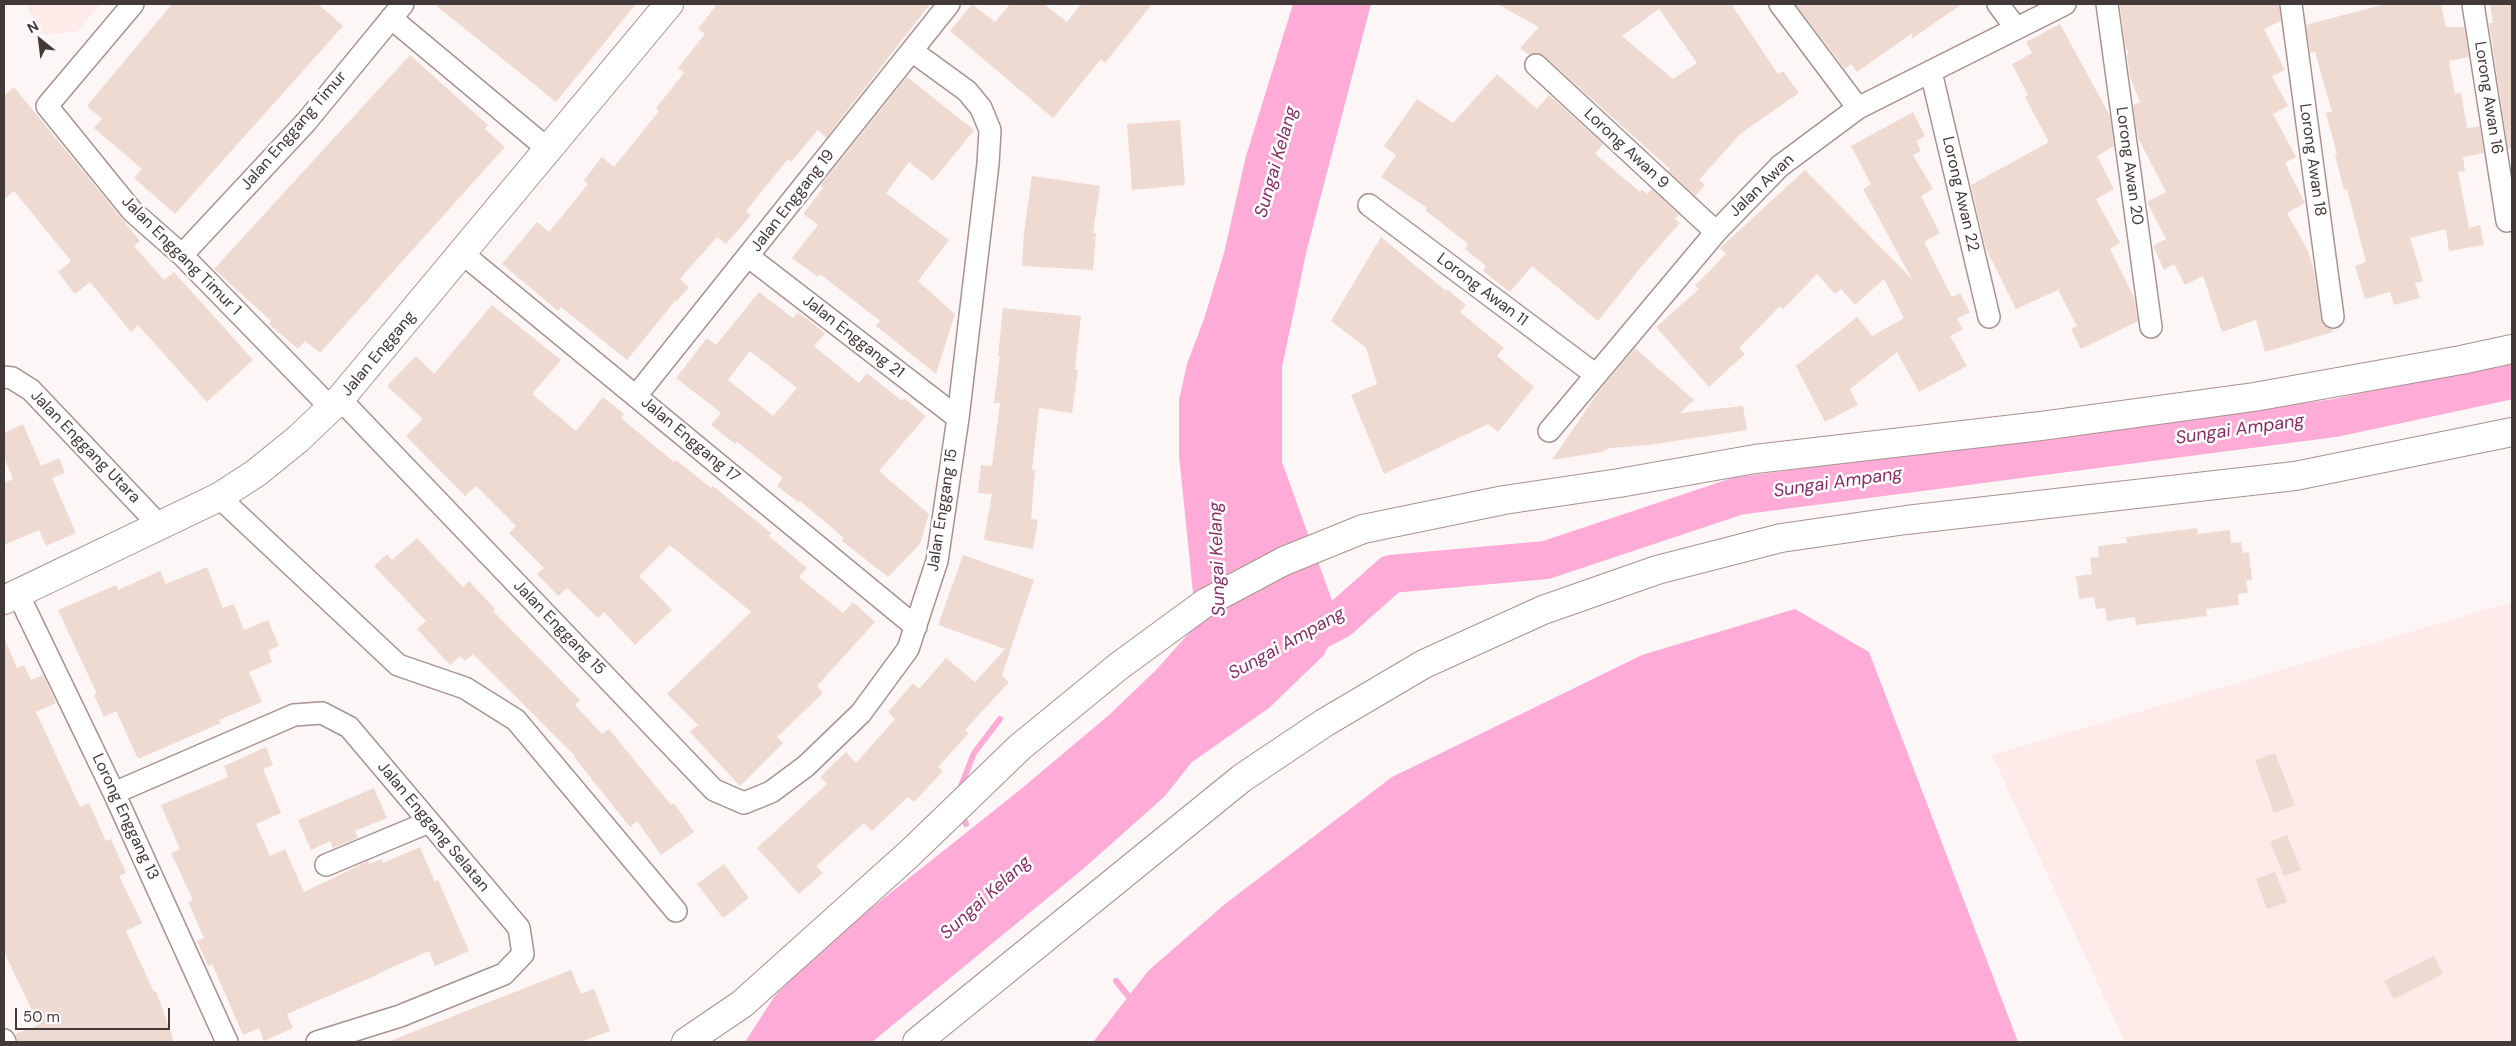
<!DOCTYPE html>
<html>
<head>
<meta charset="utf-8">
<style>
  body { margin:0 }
  #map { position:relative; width:2516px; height:1046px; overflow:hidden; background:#fcf7f6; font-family:"DM Sans",sans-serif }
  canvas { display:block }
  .frame { position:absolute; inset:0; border:5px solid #433938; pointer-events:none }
  .north { position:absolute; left:15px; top:15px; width:50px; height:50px; -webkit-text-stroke:4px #fff; paint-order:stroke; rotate:331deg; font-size:14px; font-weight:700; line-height:20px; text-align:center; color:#433938 }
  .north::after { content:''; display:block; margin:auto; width:18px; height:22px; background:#433938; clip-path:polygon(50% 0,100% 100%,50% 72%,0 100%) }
  .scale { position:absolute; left:15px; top:1008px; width:155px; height:22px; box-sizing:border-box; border:2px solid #433938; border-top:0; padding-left:6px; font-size:15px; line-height:18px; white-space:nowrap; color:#433938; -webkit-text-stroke:4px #fff; paint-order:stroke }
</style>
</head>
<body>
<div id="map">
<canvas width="2516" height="1046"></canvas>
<div class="frame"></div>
<div class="north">N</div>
<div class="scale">50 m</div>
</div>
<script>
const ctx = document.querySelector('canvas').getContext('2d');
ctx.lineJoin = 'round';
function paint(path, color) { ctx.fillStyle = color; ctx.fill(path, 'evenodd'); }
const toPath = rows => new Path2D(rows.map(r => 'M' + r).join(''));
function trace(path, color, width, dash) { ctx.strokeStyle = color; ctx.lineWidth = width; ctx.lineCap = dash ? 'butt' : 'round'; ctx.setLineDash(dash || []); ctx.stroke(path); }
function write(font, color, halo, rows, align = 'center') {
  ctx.font = font + ' "DM Sans",sans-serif'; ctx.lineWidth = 5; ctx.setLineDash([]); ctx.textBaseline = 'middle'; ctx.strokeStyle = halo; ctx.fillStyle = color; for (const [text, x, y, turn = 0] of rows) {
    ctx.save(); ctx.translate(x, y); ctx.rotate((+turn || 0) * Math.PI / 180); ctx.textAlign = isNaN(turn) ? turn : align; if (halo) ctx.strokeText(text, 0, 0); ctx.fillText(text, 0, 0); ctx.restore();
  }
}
const built = toPath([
  [25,4,100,4,77,32,42,34],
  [2512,602,2512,1042,2125,1042,1992,755]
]);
const water = toPath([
  [1293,4,1371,4,1307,249,1282,367,1282,462,1339,620,1324,655,1269,708,1192,762,1164,797,1083,869,872,1042,745,1042,774,997,808,962,869,910,1021,789,1109,715,1156,670,1189,633,1194,603,1179,455,1179,400,1187,364,1204,319,1224,253,1246,156],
  [1795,609,1869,652,2018,1042,1093,1042,1148,971,1225,904,1392,777,1642,655]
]);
const stream = toPath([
  [959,791,974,753,1000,719],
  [961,812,966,824],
  [1116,981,1129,997]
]);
const river = toPath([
  [1293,644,1339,620,1391,574,1546,560,1738,496,2335,418,2512,380]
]);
const building = toPath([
  [172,4,318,4,343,26,175,214,134,178,142,169,94,128,102,119,87,106],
  [434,4,636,4,556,102],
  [717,4,930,4,826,138,818,130,791,162,788,159,746,211,751,215,726,244,717,237,680,279,689,287,677,301,676,300,627,360,561,307,558,311,502,264,537,222,549,232,588,184,584,180,602,157,614,167,659,111,656,108,684,73,678,68,705,34,698,29],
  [972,4,995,22,1010,4,1044,4,1067,22,1081,4,1152,4,1105,63,1101,59,1053,118,950,31],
  [1497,4,1731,4,1778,74,1783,71,1799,93,1740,134,1699,180,1705,185,1695,196,1668,171,1670,169,1544,56,1538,53,1529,55,1520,48,1539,27],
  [1659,9,1697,63,1673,79,1622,36],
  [1795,4,1962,4,1913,38,1911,34,1857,72,1851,64,1845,69],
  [2120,4,2279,4,2281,21,2264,29,2285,70,2272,76,2288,106,2273,114,2296,157,2285,163,2305,203,2287,213,2308,251,2314,270,2321,319,2323,325,2332,329,2333,332,2265,352,2256,320,2222,332,2203,276,2185,285,2174,264,2164,270,2153,246,2166,239,2147,202,2166,192,2138,138,2133,105,2140,102,2130,77,2127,55,2129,54,2125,46],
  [2385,4,2441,4,2446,27,2464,27,2469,57,2449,61,2455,94,2461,93,2467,128,2480,126,2484,153,2463,157,2465,171,2458,172,2469,228,2480,225,2484,245,2449,251,2446,229,2410,238,2423,281,2415,283,2420,298,2394,305,2390,292,2365,299,2355,266,2366,262,2347,189,2344,190,2335,155,2337,154,2326,113,2332,112,2315,52,2310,53,2306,25],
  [2490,4,2512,4,2512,148,2508,149,2489,23,2493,23],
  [2060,24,2110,116,2114,146,2097,156,2114,189,2096,199,2120,243,2110,249,2134,297,2138,321,2081,349,2071,329,2077,326,2058,290,2016,309,1986,249,1971,185,2049,142,2025,97,2028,95,2012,64,2032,53,2026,42],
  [410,55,488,125,485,129,505,147,320,353,305,341,298,349,269,324,271,321,214,269],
  [1497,74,1537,109,1549,95,1603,144,1595,154,1640,192,1642,189,1647,194,1652,189,1679,215,1675,219,1680,223,1641,267,1598,321,1532,266,1510,292,1483,271,1486,266,1465,249,1468,244,1425,210,1427,208,1381,177,1396,155,1384,146,1417,99,1453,123],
  [907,77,974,130,933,181,909,162,886,193,949,240,918,281,955,314,936,374,876,326,880,321,820,274,818,277,792,258,818,225,803,214,823,188,820,186],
  [14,87,140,241,134,246,164,280,174,272,253,360,207,402,138,325,131,332,90,282,75,294,58,272,71,261,14,191,4,199,4,96],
  [1913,112,1925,136,1916,141,1921,151,1913,155,1933,189,1921,196,1940,233,1924,242,1952,297,1960,293,1970,312,1957,319,1963,329,1950,336,1967,366,1919,392,1897,352,1850,389,1858,405,1825,422,1796,366,1857,317,1872,336,1904,318,1884,279,1855,305,1841,289,1835,294,1817,274,1783,309,1780,306,1739,348,1745,354,1709,387,1656,327,1699,289,1695,286,1726,254,1720,248,1805,170,1912,279,1863,189,1871,184,1851,146],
  [1180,120,1185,185,1132,190,1127,124],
  [1032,176,1100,186,1093,233,1096,233,1093,270,1022,266,1024,232],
  [1381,237,1446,291,1447,289,1466,305,1460,312,1504,348,1497,356,1534,387,1498,432,1488,424,1384,474,1351,395,1377,384,1366,348,1331,321],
  [759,292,793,318,798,312,825,333,814,346,859,383,867,373,902,401,904,398,926,416,879,471,929,514,920,544,888,577,842,541,844,538,800,501,798,502,777,486,783,478,737,442,735,444,711,425,721,413,676,378,707,338,716,345],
  [750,351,797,388,773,416,728,380],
  [492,305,561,360,532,394,576,431,603,397,624,414,621,418,674,462,676,460,711,488,713,486,771,533,769,536,807,568,799,577,843,613,853,602,875,622,817,686,823,693,777,737,783,743,740,786,690,732,698,725,667,694,751,612,670,545,639,576,672,610,635,645,604,612,598,618,567,588,558,596,537,574,544,568,509,533,516,526,476,486,465,496,406,436,423,419,387,386,416,356,434,374],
  [1003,308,1081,316,1075,369,1078,370,1072,413,1039,408,1032,470,1035,470,1031,519,1038,520,1033,549,984,540,992,494,978,493,981,465,992,466,1000,403,994,403,1000,356,998,356],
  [1635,348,1694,400,1680,413,1743,406,1747,430,1649,445,1610,448,1602,452,1552,460,1599,391],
  [23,424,41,466,59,458,65,473,52,478,76,533,46,546,39,530,4,545,4,483,13,479,4,458,4,433],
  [2197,528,2198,534,2230,530,2231,543,2241,542,2243,553,2249,552,2252,580,2246,581,2248,593,2238,594,2239,605,2206,609,2207,616,2136,625,2135,617,2107,621,2105,608,2096,609,2094,597,2079,599,2076,576,2092,574,2090,558,2099,557,2098,546,2127,543,2126,537],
  [417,538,463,587,469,581,495,609,493,611,580,700,575,705,602,734,609,729,671,805,674,803,694,832,661,855,637,821,630,827,574,757,575,756,473,654,465,661,460,656,450,665,417,629,426,621,374,566,387,554,392,560],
  [963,555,1034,580,1002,675,1009,682,965,730,969,733,938,767,943,771,914,802,908,797,872,831,864,823,816,866,823,873,799,894,757,848,827,784,820,777,846,752,856,763,895,719,888,712,913,683,919,689,946,658,975,682,1005,649,938,625],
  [207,567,223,608,234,604,244,630,268,620,279,646,268,651,272,662,249,672,262,702,219,720,221,723,138,759,116,711,104,717,94,695,97,694,58,610,116,585,118,590,160,571,166,584],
  [4,637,17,668,24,665,31,680,43,675,56,703,36,712,80,807,89,803,106,841,111,839,126,873,119,876,142,923,126,931,154,992,156,991,174,1042,17,1042,15,1034,39,1025,4,952],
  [266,747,273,765,263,769,281,813,256,824,270,856,285,849,304,892,368,861,369,864,382,859,383,863,420,847,435,882,438,880,469,951,435,966,429,951,377,974,377,975,287,1014,293,1028,264,1041,259,1028,243,1035,212,964,208,966,197,941,204,938,188,902,193,900,171,853,180,849,161,805,228,777,224,766],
  [2275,753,2295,805,2274,813,2255,760],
  [374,788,387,818,355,831,358,838,333,848,330,841,311,850,298,820],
  [2287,835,2301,870,2284,876,2270,842],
  [724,864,749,898,723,918,697,884],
  [2275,872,2287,902,2267,909,2256,879],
  [2434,956,2443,974,2394,999,2384,981],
  [571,970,581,994,594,989,610,1031,581,1042,387,1042]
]);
const minor = toPath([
  [133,4,47,106,132,211,182,255,331,408],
  [1780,4,1858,108],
  [1998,4,2015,27],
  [2107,4,2151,327],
  [2291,4,2333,317],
  [2473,4,2507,221],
  [391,18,549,150],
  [1536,65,1716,232],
  [1931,72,1989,317],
  [1369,205,1596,375],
  [463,254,916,627],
  [182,255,306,122,403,4],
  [749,257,958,418],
  [4,377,12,378,31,390,161,527],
  [636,396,949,4],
  [340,399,714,790,744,803,771,792,806,766,861,713,908,649,937,561,958,418,988,164,990,130,981,108,967,91,912,51],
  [1549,431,1716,232,1780,166,1858,108,2065,4],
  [219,497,398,665,465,688,516,720,676,911],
  [18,594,114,793,227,1042],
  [114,793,294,715,322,713,349,727,519,928,523,954,504,974,400,1016,317,1042],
  [326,865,429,822],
  [4,1040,5,1042]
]);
const major = toPath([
  [4,600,219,497,256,473,298,439,340,399,669,4]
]);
const highway = toPath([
  [686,1042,742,1004,909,854,1020,747,1119,666,1205,603,1284,561,1363,529,1504,500,1619,483,1755,459,2041,426,2254,397,2461,360,2512,349],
  [917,1042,1242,778,1324,723,1424,664,1543,610,1657,570,1781,538,1906,520,2295,476,2512,432]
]);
const streetNames = [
  ["Lorong Awan 16",2488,98,81],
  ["Jalan Enggang Timur",294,131,-49],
  ["Lorong Awan 9",1626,149,43],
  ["Lorong Awan 18",2312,160,82],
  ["Lorong Awan 20",2129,166,82],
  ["Jalan Awan",1762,186,-44],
  ["Lorong Awan 22",1960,194,77],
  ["Jalan Enggang 19",793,201,-52],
  ["Jalan Enggang Timur 1",181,256,45],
  ["Lorong Awan 11",1482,290,37],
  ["Jalan Enggang 21",853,337,38],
  ["Jalan Enggang",379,354,-50],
  ["Jalan Enggang 17",690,440,40],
  ["Jalan Enggang Utara",85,447,46],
  ["Jalan Enggang 15",943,510,-81],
  ["Jalan Enggang 15",559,628,46],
  ["Lorong Enggang 13",125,817,65],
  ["Jalan Enggang Selatan",433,827,50]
];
const waterNames = [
  ["Sungai Kelang",1277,162,-74],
  ["Sungai Ampang",2240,430,-8],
  ["Sungai Ampang",1838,483,-8],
  ["Sungai Kelang",1218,559,-92],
  ["Sungai Ampang",1287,644,-29],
  ["Sungai Kelang",986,898,-42]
];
paint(built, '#feeae8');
paint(water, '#feacd7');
trace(stream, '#feacd7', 6);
trace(river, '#feacd7', 38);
paint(building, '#efdad1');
trace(minor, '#a8928f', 24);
trace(major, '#a8928f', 30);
trace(highway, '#a8928f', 30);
trace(minor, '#fff', 21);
trace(major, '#fff', 28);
trace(highway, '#fff', 28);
write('16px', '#433938', '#fff', streetNames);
write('italic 18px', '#882c63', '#fff', waterNames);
</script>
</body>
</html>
